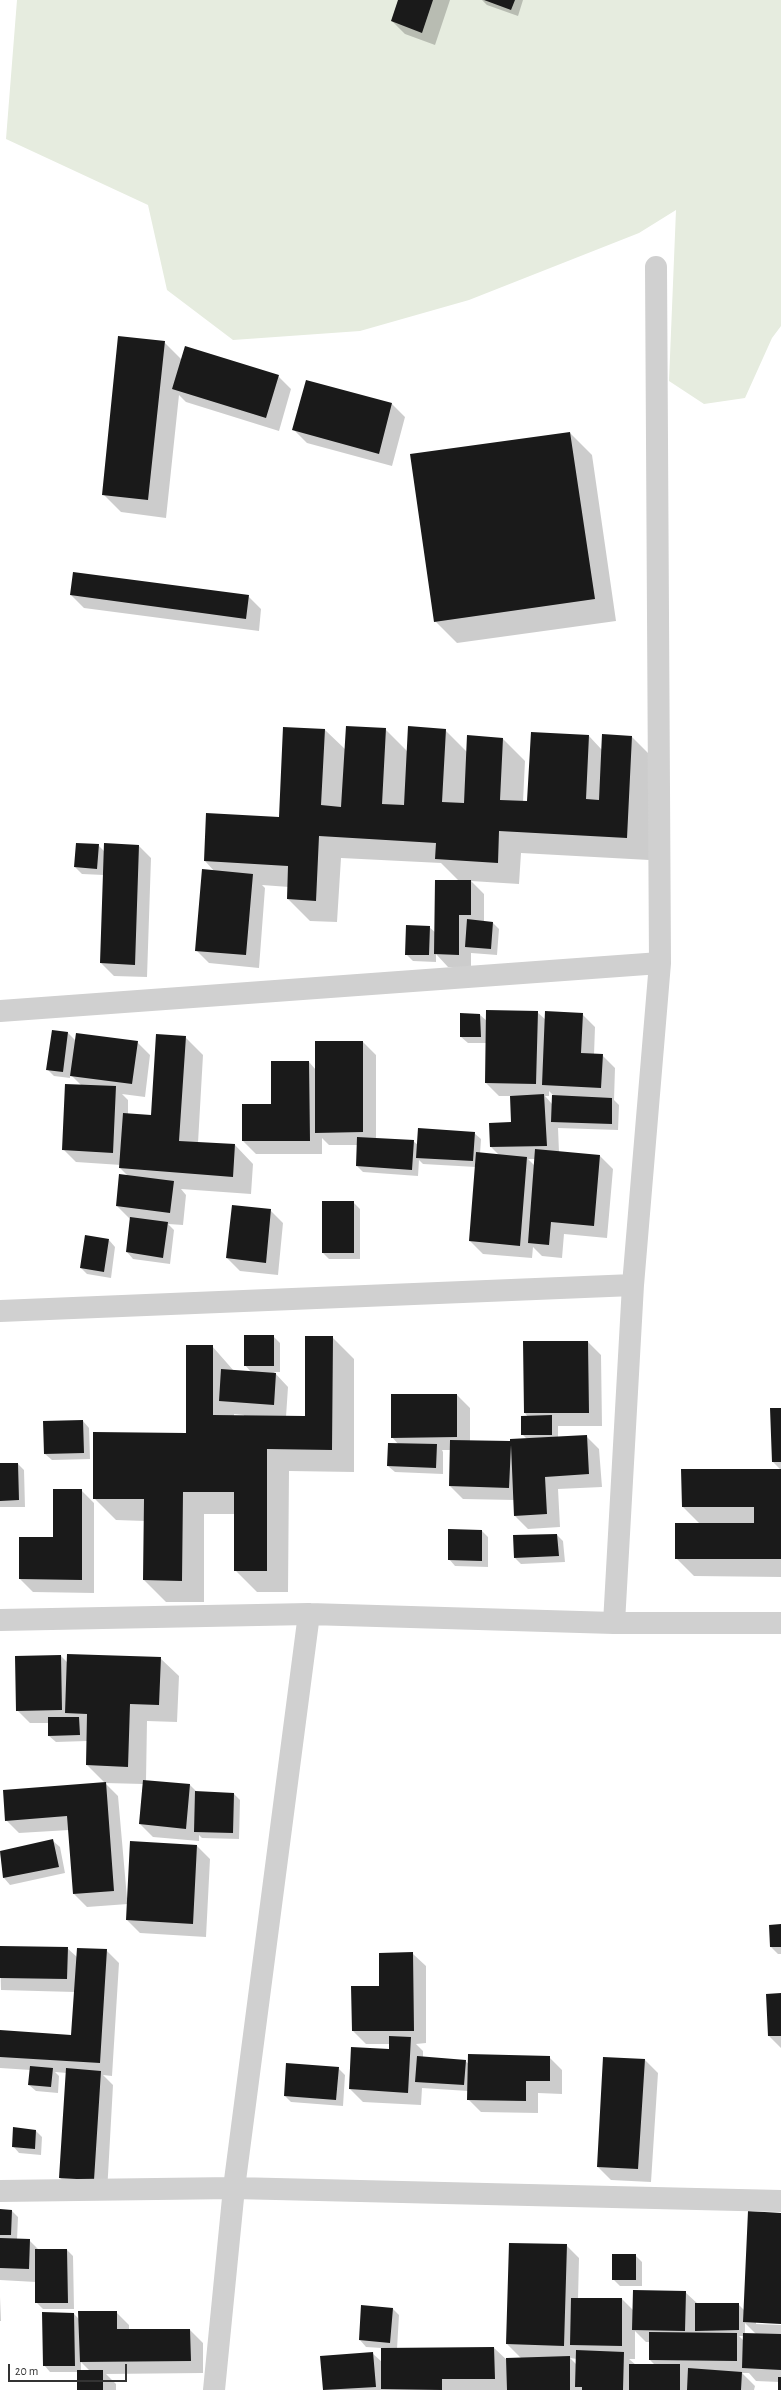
<!DOCTYPE html>
<html>
<head>
<meta charset="utf-8">
<style>
  body { margin:0 }
  #map { position:relative; width:781px; height:2390px; overflow:hidden; background:#fff; font-family:"Alegreya Sans",sans-serif }
  canvas { display:block }
  .scale { position:absolute; left:8px; top:2364px; width:119px; height:18px; box-sizing:border-box; border:2px solid #333; border-top:0; padding-left:5px; font-size:12px; line-height:14px; white-space:nowrap; color:#333; -webkit-text-stroke:3px #fff; paint-order:stroke }
</style>
</head>
<body>
<div id="map">
<canvas width="781" height="2390"></canvas>
<div class="scale">20 m</div>
</div>
<script>
const ctx = document.querySelector('canvas').getContext('2d');
ctx.lineJoin = 'round';
function paint(path, color) { ctx.fillStyle = color; ctx.fill(path, 'evenodd'); }
const toPath = rows => new Path2D(rows.map(r => 'M' + r).join(''));
function trace(path, color, width, dash) { ctx.strokeStyle = color; ctx.lineWidth = width; ctx.lineCap = dash ? 'butt' : 'round'; ctx.setLineDash(dash || []); ctx.stroke(path); }
const green = toPath([
  [17,0,781,0,781,326,772,338,745,398,704,404,669,381,676,210,639,233,469,300,360,331,233,340,167,290,148,205,6,139]
]);
const shadow = toPath([
  [399,0,450,0,435,45,405,34,392,21],
  [482,0,523,0,518,16,487,5],
  [164,342,182,360,278,376,291,389,279,431,186,402,179,395,166,518,121,512,103,494],
  [307,381,392,404,405,417,392,466,307,443,294,430],
  [570,433,592,455,616,621,457,643,435,621],
  [71,595,248,596,261,609,259,631,84,608],
  [284,728,325,730,346,750,385,729,408,752,445,730,467,752,503,739,525,761,523,802,528,802,589,736,602,750,632,737,654,759,649,860,521,853,519,884,471,881,484,894,484,922,493,923,499,929,497,955,471,953,471,967,448,967,436,954,436,962,413,961,406,954,429,927,436,933,459,881,441,863,341,858,337,922,310,921,288,899,289,887,262,885,265,888,259,968,209,963,196,950,215,872,205,861,280,818],
  [98,845,105,852,138,845,151,858,147,977,114,976,101,963,104,875,82,874,75,867],
  [537,1012,546,1020,582,1014,595,1027,594,1055,602,1055,615,1068,614,1100,619,1105,618,1130,558,1128,559,1152,600,1156,613,1169,607,1238,564,1234,562,1258,542,1256,533,1247,532,1258,483,1254,470,1241,476,1167,423,1164,419,1160,418,1176,363,1172,357,1166,358,1145,329,1145,322,1138,322,1154,256,1154,243,1141,309,1062,316,1070,363,1042,376,1055,376,1139,413,1141,418,1145,474,1133,481,1139,480,1154,499,1155,491,1147,512,1123,511,1096,499,1096,486,1083,486,1043,468,1043,461,1037,461,1014,480,1015,487,1021],
  [549,1091,553,1095,552,1104,545,1096,549,1096],
  [528,1159,536,1159,535,1166],
  [53,1031,68,1033,76,1041,137,1042,150,1055,145,1097,122,1094,128,1100,128,1115,152,1116,185,1037,203,1055,198,1143,235,1145,253,1164,251,1194,181,1189,186,1195,183,1225,168,1224,174,1230,170,1264,133,1259,127,1252,130,1219,117,1206,128,1176,120,1168,121,1165,76,1162,63,1149,82,1086,70,1074,70,1078,54,1076,48,1070],
  [353,1202,360,1209,360,1259,329,1259,323,1253],
  [270,1210,283,1223,278,1275,240,1271,227,1258],
  [109,1240,115,1247,111,1278,87,1274,81,1268],
  [273,1336,280,1343,280,1372,274,1372,288,1387,286,1417,306,1417,332,1337,354,1359,354,1472,289,1471,288,1592,257,1592,235,1570,235,1514,204,1514,204,1602,166,1602,144,1580,145,1521,116,1520,94,1498,187,1434,212,1346,234,1371,251,1372,245,1365],
  [234,1414,244,1415,244,1416,234,1416],
  [524,1342,588,1342,601,1355,602,1426,558,1426,558,1437,586,1436,599,1449,602,1487,558,1489,560,1527,528,1529,515,1516,514,1500,463,1499,450,1486,450,1450,442,1450,443,1452,443,1474,395,1472,388,1466,398,1444,392,1437,457,1395,470,1408,470,1441,511,1442,527,1439,522,1434,528,1417,525,1413],
  [771,1409,781,1409,781,1470,773,1462],
  [83,1421,89,1428,90,1459,52,1460,45,1454],
  [0,1464,18,1464,24,1470,25,1507,0,1507],
  [781,1470,781,1577,694,1576,676,1558,700,1524,683,1507],
  [81,1490,94,1503,94,1593,33,1592,20,1579,54,1538],
  [482,1531,488,1537,488,1567,455,1566,449,1559],
  [557,1535,563,1541,565,1562,521,1564,515,1558],
  [61,1656,68,1663,160,1658,179,1676,177,1722,147,1721,146,1781,190,1785,197,1792,234,1794,240,1800,239,1839,202,1838,199,1835,199,1841,153,1837,140,1824,143,1784,105,1783,118,1796,127,1898,197,1846,210,1859,206,1937,140,1933,127,1920,128,1904,87,1907,74,1894,69,1830,19,1833,6,1820,105,1783,87,1765,87,1741,56,1742,49,1736,49,1723,30,1723,17,1710],
  [53,1841,60,1847,65,1873,10,1885,4,1878,0,1852],
  [781,1925,781,1954,778,1954,771,1947,770,1926],
  [0,1947,67,1948,77,1957,106,1950,119,1963,112,2076,103,2075,113,2085,107,2193,73,2191,60,2178,67,2073,55,2072,59,2076,58,2093,36,2091,29,2085,31,2070,0,2068,0,2031,72,2036,75,1992,1,1990],
  [413,1954,426,1966,426,2043,416,2044,423,2051,423,2058,465,2061,469,2064,549,2057,562,2070,562,2094,538,2093,538,2113,481,2112,468,2099,468,2091,422,2088,421,2105,363,2102,350,2089,389,2050,390,2044,366,2044,353,2031,380,1987],
  [781,1994,781,2048,769,2036],
  [645,2060,658,2073,651,2182,611,2180,598,2167],
  [338,2068,345,2075,343,2106,291,2102,285,2096],
  [36,2131,42,2137,41,2155,19,2153,13,2146],
  [0,2210,12,2211,18,2217,17,2240,29,2240,39,2250,67,2250,73,2256,74,2309,43,2309,36,2302,36,2282,0,2280],
  [781,2214,781,2323,756,2322,756,2324,781,2325,781,2390,779,2390,779,2382,756,2381,749,2373,742,2373,755,2386,754,2390,324,2390,321,2357,372,2353,382,2362,382,2348,366,2347,360,2340,362,2306,393,2309,399,2315,397,2349,494,2348,508,2361,522,2359,507,2344,566,2245,579,2258,578,2299,622,2299,633,2310,685,2292,698,2304,738,2304,744,2310],
  [745,2323,756,2334,745,2334],
  [635,2331,646,2342,650,2342,650,2360,655,2365,636,2365,629,2359,635,2359],
  [739,2336,744,2336,744,2341],
  [570,2358,577,2359,577,2365],
  [635,2255,642,2262,642,2286,620,2286,613,2279],
  [0,2297,1,2321,0,2321],
  [116,2312,129,2325,129,2330,190,2330,203,2343,203,2373,106,2374,116,2384,116,2390,78,2390,78,2372,50,2372,44,2365,74,2314,80,2320],
  [81,2362,90,2371,81,2371]
]);
const building = toPath([
  [398,0,433,0,422,33,391,21],
  [484,0,515,0,511,10],
  [118,336,165,341,148,500,102,495],
  [185,346,279,375,266,418,172,389],
  [306,380,392,403,379,454,292,430],
  [570,432,595,599,434,622,410,454],
  [73,572,249,595,246,619,70,595],
  [346,726,386,728,382,804,404,805,408,726,446,729,442,802,464,803,467,735,503,738,500,800,527,801,531,732,589,735,586,799,599,800,602,734,632,736,627,838,499,831,498,863,435,859,436,843,319,836,316,901,287,899,288,866,204,861,206,813,279,817,283,727,325,729,321,805,341,807],
  [76,843,99,844,97,869,74,867],
  [104,843,139,845,135,965,100,963],
  [202,869,253,874,246,955,195,951],
  [435,880,471,880,471,915,459,915,459,955,434,954],
  [467,919,493,922,491,949,465,947],
  [406,925,430,926,429,955,405,955],
  [486,1010,538,1011,536,1084,485,1083],
  [545,1011,583,1013,581,1053,603,1054,601,1088,542,1085],
  [460,1013,480,1014,481,1037,460,1037],
  [52,1030,68,1032,63,1072,46,1070],
  [76,1033,138,1041,132,1084,70,1076],
  [156,1034,186,1036,179,1141,235,1144,233,1177,119,1168,123,1113,151,1115],
  [315,1041,363,1041,363,1132,315,1133],
  [271,1061,309,1061,310,1141,242,1141,242,1104,271,1104],
  [65,1084,116,1086,113,1153,62,1150],
  [544,1094,547,1146,490,1147,489,1123,511,1122,510,1096],
  [552,1095,612,1098,612,1124,551,1122],
  [418,1128,475,1132,473,1161,416,1158],
  [357,1137,414,1140,412,1170,356,1166],
  [535,1149,600,1155,594,1226,551,1222,549,1245,528,1243],
  [476,1152,527,1157,520,1246,469,1241],
  [119,1174,174,1181,170,1213,116,1206],
  [322,1201,354,1201,354,1253,322,1253],
  [232,1205,271,1209,266,1263,226,1258],
  [130,1217,168,1222,163,1258,126,1252],
  [85,1235,109,1239,104,1272,80,1268],
  [244,1335,274,1335,274,1366,244,1366],
  [305,1336,333,1336,332,1450,267,1449,267,1571,234,1571,234,1492,183,1492,182,1581,143,1580,144,1499,93,1499,93,1432,186,1433,186,1345,213,1345,213,1415,305,1416],
  [523,1341,588,1341,589,1413,524,1413],
  [221,1369,276,1373,274,1405,219,1401],
  [391,1394,457,1394,457,1437,391,1438],
  [770,1408,781,1408,781,1462,772,1462],
  [552,1415,552,1435,521,1435,521,1416],
  [83,1420,84,1453,44,1454,43,1421],
  [587,1435,589,1474,545,1477,547,1514,514,1516,511,1445,509,1488,449,1486,450,1440,510,1441,510,1439],
  [388,1443,437,1444,436,1468,387,1466],
  [0,1463,18,1463,19,1500,0,1501],
  [681,1469,781,1469,781,1559,675,1559,675,1523,754,1523,754,1507,682,1507],
  [53,1489,82,1489,82,1580,19,1579,19,1537,53,1537],
  [448,1529,482,1530,482,1561,448,1560],
  [557,1534,559,1556,514,1558,513,1535],
  [67,1654,161,1657,159,1705,130,1704,128,1767,86,1765,87,1714,65,1713],
  [61,1655,62,1710,16,1711,15,1656],
  [48,1717,79,1717,80,1735,48,1736],
  [143,1780,190,1784,186,1829,139,1824],
  [106,1782,114,1891,73,1894,67,1816,5,1821,3,1790],
  [195,1791,234,1793,233,1833,194,1832],
  [53,1839,59,1867,3,1878,0,1851],
  [130,1841,197,1845,193,1924,126,1920],
  [781,1924,781,1947,770,1947,769,1925],
  [0,1946,68,1947,67,1979,0,1978],
  [77,1948,107,1949,100,2063,0,2057,0,2030,71,2035],
  [413,1952,414,2031,352,2031,351,1986,379,1986,379,1953],
  [781,1993,781,2036,768,2036,766,1994],
  [389,2036,411,2037,408,2093,349,2089,351,2047,389,2049],
  [468,2054,550,2056,550,2081,526,2081,526,2101,467,2100],
  [417,2056,466,2060,464,2085,415,2082],
  [603,2057,645,2059,638,2169,597,2167],
  [286,2063,339,2067,336,2100,284,2096],
  [30,2066,53,2068,51,2087,28,2085],
  [66,2068,101,2071,94,2180,59,2178],
  [13,2127,36,2130,35,2149,12,2147],
  [0,2209,12,2210,11,2235,0,2235],
  [748,2211,781,2213,781,2324,743,2322],
  [0,2238,30,2239,29,2269,0,2268],
  [509,2243,567,2244,564,2346,506,2344],
  [35,2249,67,2249,68,2303,35,2303],
  [612,2254,636,2254,636,2280,612,2280],
  [633,2290,686,2291,685,2331,632,2330],
  [571,2298,622,2298,622,2346,570,2345],
  [695,2303,739,2303,739,2330,695,2331],
  [361,2305,393,2308,390,2343,359,2340],
  [78,2311,117,2311,117,2329,190,2329,191,2361,80,2362],
  [42,2312,74,2313,75,2366,43,2366],
  [649,2332,737,2333,737,2361,649,2360],
  [743,2333,781,2334,781,2370,742,2368],
  [494,2347,495,2379,442,2379,442,2390,381,2389,381,2348],
  [576,2350,624,2352,623,2390,582,2390,582,2387,575,2387],
  [373,2352,376,2387,323,2390,320,2356],
  [570,2356,570,2390,507,2390,506,2358],
  [629,2364,680,2364,680,2390,629,2390],
  [688,2368,742,2372,741,2390,687,2390],
  [77,2370,103,2370,103,2390,77,2390],
  [778,2377,781,2377,781,2390,778,2390]
]);
const minor = toPath([
  [0,1011,660,963],
  [0,1311,633,1285],
  [0,1620,309,1614,614,1623,781,1623],
  [614,1623,633,1285,660,963,656,267],
  [0,2191,234,2188,781,2201],
  [214,2390,234,2188,309,1614]
]);
paint(green, '#e6ecdf');
paint(shadow, '#0003');
paint(building, '#1a1a1a');
trace(minor, '#d0d0d0', 22);
</script>
</body>
</html>
